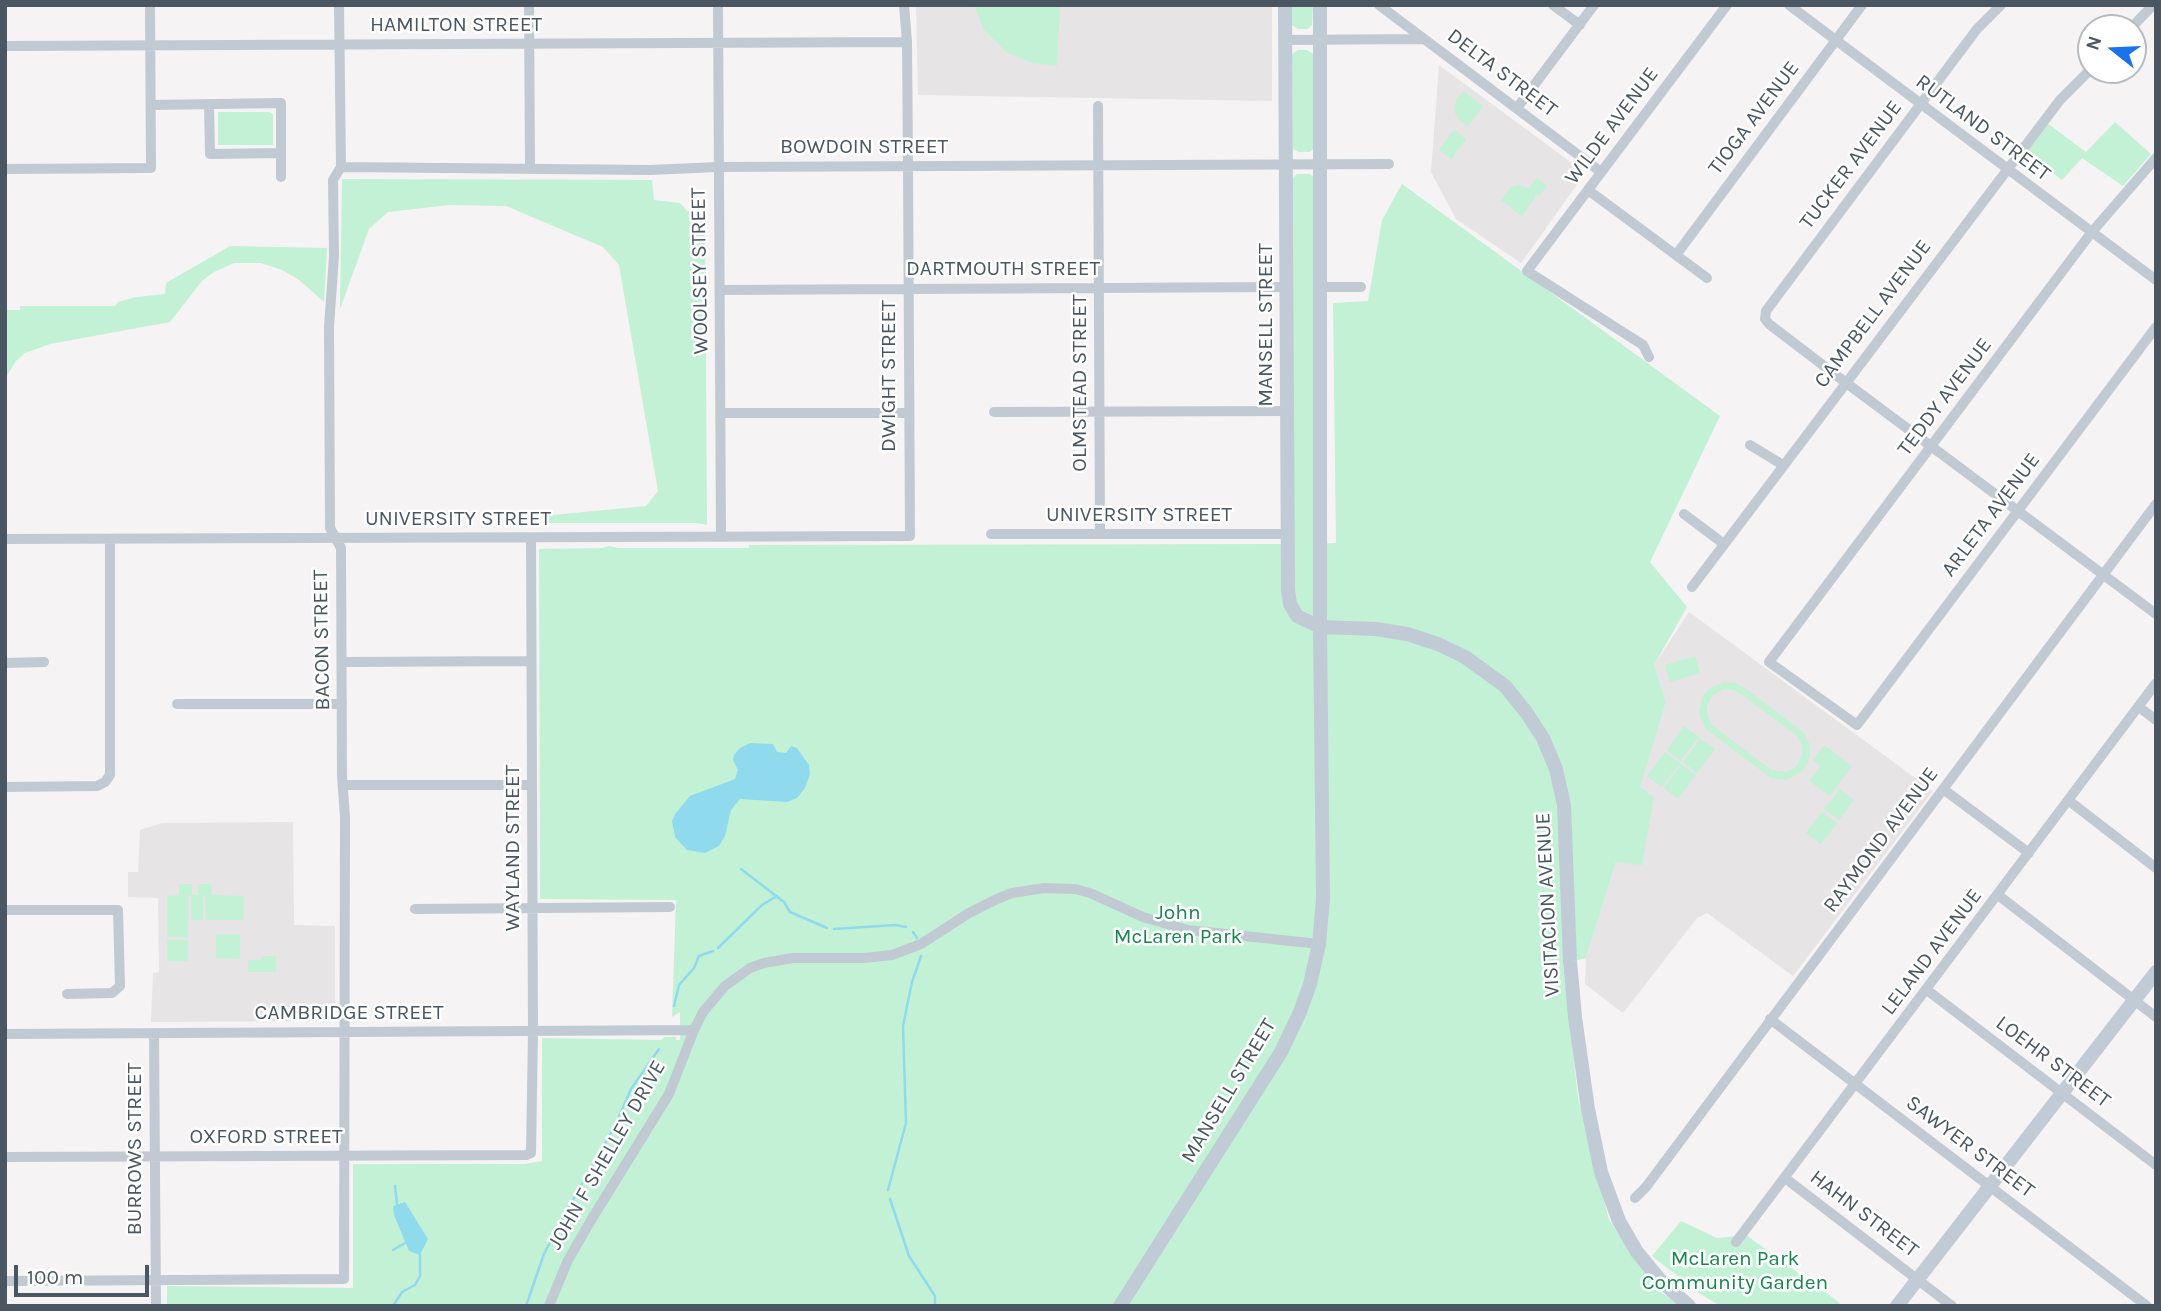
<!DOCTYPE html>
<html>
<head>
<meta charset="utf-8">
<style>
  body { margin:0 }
  #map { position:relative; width:2161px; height:1311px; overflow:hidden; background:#f5f3f3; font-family:Karla,sans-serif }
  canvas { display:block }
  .frame { position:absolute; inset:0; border:7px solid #4a5661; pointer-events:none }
  .north { position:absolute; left:2077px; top:14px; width:70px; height:70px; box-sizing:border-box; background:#fff; border:2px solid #b7bbc0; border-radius:50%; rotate:288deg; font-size:19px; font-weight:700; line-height:28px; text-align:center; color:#4a5661 }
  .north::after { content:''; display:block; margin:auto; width:24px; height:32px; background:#1a73e8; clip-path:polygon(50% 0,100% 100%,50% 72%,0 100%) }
  .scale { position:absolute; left:14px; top:1265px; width:135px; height:32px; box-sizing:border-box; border:4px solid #4a5661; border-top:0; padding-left:9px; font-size:21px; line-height:24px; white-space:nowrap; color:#4a5661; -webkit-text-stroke:5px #fff; paint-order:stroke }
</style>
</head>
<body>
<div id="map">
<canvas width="2161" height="1311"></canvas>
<div class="frame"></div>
<div class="north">N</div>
<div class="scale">100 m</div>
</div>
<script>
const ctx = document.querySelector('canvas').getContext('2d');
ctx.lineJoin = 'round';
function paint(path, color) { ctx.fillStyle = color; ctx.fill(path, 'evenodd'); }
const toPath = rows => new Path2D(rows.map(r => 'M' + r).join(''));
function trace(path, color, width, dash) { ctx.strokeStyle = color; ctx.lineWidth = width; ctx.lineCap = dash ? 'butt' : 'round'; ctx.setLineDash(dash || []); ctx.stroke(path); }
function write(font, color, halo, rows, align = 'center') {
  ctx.font = font + ' Karla,sans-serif'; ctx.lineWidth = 5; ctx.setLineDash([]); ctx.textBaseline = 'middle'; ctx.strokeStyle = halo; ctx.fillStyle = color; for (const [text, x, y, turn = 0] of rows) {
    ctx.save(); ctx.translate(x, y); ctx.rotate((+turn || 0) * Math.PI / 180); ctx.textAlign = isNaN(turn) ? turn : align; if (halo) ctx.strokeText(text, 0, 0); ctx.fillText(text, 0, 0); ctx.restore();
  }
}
const education = toPath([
  [916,5,1272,5,1272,101,918,95],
  [1439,65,1580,169,1584,175,1521,263,1456,219,1431,172],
  [1689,612,1933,791,1793,976,1707,913,1697,918,1623,1013,1585,984,1586,958,1666,702,1654,665],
  [293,822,294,925,335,926,335,1021,151,1022,153,973,159,972,158,898,128,897,128,872,138,872,140,830,162,823]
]);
const green = toPath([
  [974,5,1058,5,1060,10,1057,66,1032,63,1006,52,984,30],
  [1292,5,1313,5,1312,25,1308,29,1298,29,1292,25],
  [1298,50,1307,50,1313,54,1314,149,1309,152,1299,152,1293,149,1292,54],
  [1463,91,1483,106,1468,126,1458,119,1454,111,1456,100],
  [218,112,269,112,273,114,273,145,218,145],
  [2115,122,2151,154,2123,186,2082,158,2062,180,2025,152,2047,123,2086,152],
  [1454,129,1466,139,1451,159,1439,150],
  [1297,174,1309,174,1314,177,1316,544,1336,543,1333,303,1368,301,1382,220,1402,184,1720,416,1650,562,1687,607,1654,665,1666,702,1640,787,1654,797,1642,865,1616,862,1586,958,1563,964,1578,1098,1609,1220,1658,1290,1680,1306,167,1306,167,1286,353,1288,353,1164,525,1164,542,1161,542,1038,661,1040,664,1037,676,1037,676,1040,680,1040,680,1012,672,1017,676,900,540,899,539,549,602,548,609,546,618,548,749,548,749,545,1294,544,1293,178],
  [1537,178,1547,186,1539,196,1534,193,1536,196,1522,216,1501,200,1511,187,1518,185,1529,188],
  [342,179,652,180,654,200,680,203,687,211,700,211,700,208,705,208,707,525,697,523,543,523,543,516,646,506,658,491,619,265,603,247,506,206,449,205,388,212,369,229,340,309],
  [230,246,327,248,324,302,298,279,282,270,261,263,234,263,214,272,202,281,170,322,50,344,25,353,16,361,5,379,5,310,20,310,20,306,115,306,118,302,136,297,165,294,166,283],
  [1695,656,1700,673,1670,682,1665,665],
  [1724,682,1735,683,1745,688,1804,733,1809,743,1810,753,1808,763,1801,772,1786,780,1771,778,1706,729,1699,714,1702,697,1709,689],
  [1724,689,1733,690,1741,694,1796,735,1802,745,1803,753,1796,767,1786,772,1771,770,1712,725,1707,714,1707,705,1713,695],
  [1684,726,1699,737,1681,761,1667,750],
  [1700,739,1715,749,1697,773,1683,762],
  [1824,745,1852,766,1830,796,1809,781,1821,766,1813,760],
  [1665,752,1680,763,1662,787,1647,776],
  [1681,764,1696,775,1678,799,1664,788],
  [1840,789,1854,800,1839,820,1824,809],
  [1822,812,1837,823,1821,844,1806,833],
  [179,884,192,884,192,895,198,895,198,884,211,884,212,895,244,896,243,920,206,920,205,895,203,896,203,920,191,920,191,896,188,895,188,937,167,937,167,896,179,895],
  [216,934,240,934,240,959,216,958],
  [167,940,188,940,188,961,167,961],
  [261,956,276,956,276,972,248,972,248,960,261,960],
  [1681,1221,1717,1238,1746,1235,1840,1303,1837,1306,1720,1306,1699,1293,1652,1256]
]);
const water = toPath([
  [750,743,773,744,777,752,786,753,791,746,797,748,809,765,810,774,805,788,797,798,787,802,740,799,731,810,725,836,719,846,705,853,687,850,675,837,672,821,675,814,690,796,735,779,738,770,733,760,734,755,740,748],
  [405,1202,428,1239,420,1255,409,1251,394,1215,393,1206]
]);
const stream = toPath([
  [741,869,784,902,790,912,827,928],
  [834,929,895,925,906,927],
  [913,932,917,938],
  [718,948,762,905,777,896],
  [674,1006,679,985,694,968,699,956,713,951],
  [395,1186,397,1204],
  [888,1190,906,1123,903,1026,912,982,921,956],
  [890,1199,909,1256,935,1296,935,1306],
  [393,1250,405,1243],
  [393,1306,402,1292,415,1285,420,1276,420,1255],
  [526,1306,544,1254,566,1212,615,1126,631,1089,659,1049]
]);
const street = toPath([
  [529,5,530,167],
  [718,5,721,537],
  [1379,5,1601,172],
  [1553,5,1580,25],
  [1789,5,2156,280],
  [2001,5,1977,29,1920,105,1766,311,1765,319,1769,324,1845,382,2156,614],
  [2131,28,2153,5],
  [1286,40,1424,39],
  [5,46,907,42],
  [209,104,210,154,281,153],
  [151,105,281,103,281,177],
  [1098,106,1100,534],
  [1517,108,1594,5],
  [2156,158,2091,233,1769,662,1857,725,2156,327],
  [341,167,650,170,718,167,1389,164],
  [5,169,151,168,150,5],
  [1588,190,1707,278],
  [1676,255,1862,5],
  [1321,287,1361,287],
  [720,290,1287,287],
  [1649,357,1643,345,1527,271,1727,5],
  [994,412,1287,411],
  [721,413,908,413],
  [1750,445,1783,465],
  [1684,514,1724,544],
  [991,534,1288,534],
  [5,539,910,536,908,166,907,42,904,5],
  [1692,587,2060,100,2091,69],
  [342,662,531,661],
  [5,663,44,662],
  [177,704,342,704],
  [2139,707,2156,720],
  [344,785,532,785],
  [5,787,97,786,105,782,110,775,110,539],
  [1943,789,2029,853],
  [2068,800,2156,868],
  [1998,895,2156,1017],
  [415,909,670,907],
  [5,910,118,910,120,986,112,993,67,994],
  [1927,990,2156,1165],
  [1770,1019,2147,1306],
  [154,1033,156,1306],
  [5,1034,694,1030],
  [5,1157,526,1155,531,1153,533,1032,531,538],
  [1785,1178,1952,1306],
  [1635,1198,1646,1187,2156,504],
  [1736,1242,2156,683],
  [5,1281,344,1279,345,817,342,776,341,548,330,528,329,327,334,256,333,180,341,167,339,5],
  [549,1306,568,1260,593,1217,669,1094,694,1030,703,1012,725,986,750,968,764,963,793,958,864,958,892,955,921,944,969,913,997,899,1012,893,1044,888,1075,889,1090,893,1143,917,1188,930,1319,944]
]);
const secondary = toPath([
  [1285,5,1288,590,1290,604,1297,616,1320,627,1376,629,1407,634,1438,644,1465,657,1505,686,1526,712,1543,738,1556,769,1564,805,1570,961,1575,1017,1588,1109,1601,1172,1619,1221,1637,1252,1660,1280,1689,1306],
  [1120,1306,1281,1052,1300,1012,1310,984,1319,944,1323,899,1320,627,1320,5],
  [1897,1306,2156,972]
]);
const streetNames = [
  ["HAMILTON STREET",456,25],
  ["DELTA STREET",1502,73,37],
  ["TIOGA AVENUE",1754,118,-53],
  ["WILDE AVENUE",1612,126,-53],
  ["RUTLAND STREET",1983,128,37],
  ["BOWDOIN STREET",864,147],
  ["TUCKER AVENUE",1851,165,-53],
  ["DARTMOUTH STREET",1003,269],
  ["WOOLSEY STREET",700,271,-91],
  ["CAMPBELL AVENUE",1873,314,-53],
  ["MANSELL STREET",1266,325,-90],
  ["DWIGHT STREET",889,376,-90],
  ["OLMSTEAD STREET",1080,383,-90],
  ["TEDDY AVENUE",1945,397,-53],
  ["UNIVERSITY STREET",1139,515],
  ["ARLETA AVENUE",1991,515,-53],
  ["UNIVERSITY STREET",458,519],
  ["BACON STREET",322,640,-91],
  ["RAYMOND AVENUE",1881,840,-53],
  ["WAYLAND STREET",513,848,-90],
  ["VISITACION AVENUE",1548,905,-93],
  ["LELAND AVENUE",1932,952,-53],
  ["CAMBRIDGE STREET",349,1013],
  ["LOEHR STREET",2053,1062,37],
  ["MANSELL STREET",1229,1091,-59],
  ["OXFORD STREET",266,1137],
  ["SAWYER STREET",1970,1147,37],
  ["BURROWS STREET",135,1149,-90],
  ["JOHN F SHELLEY DRIVE",607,1155,-60],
  ["HAHN STREET",1864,1214,37]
];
const parkNames = [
  ["John",1178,913],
  ["McLaren Park",1178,937],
  ["McLaren Park",1735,1259],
  ["Community Garden",1735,1283]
];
paint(education, '#e6e4e5');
paint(green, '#c3f1d5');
paint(water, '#90daee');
trace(stream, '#90daee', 2.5);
trace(street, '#c1cad2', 10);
trace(secondary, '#c1cbd6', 14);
write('21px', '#4a5661', '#fff', streetNames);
write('21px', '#17864f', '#fff', parkNames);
</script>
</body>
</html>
